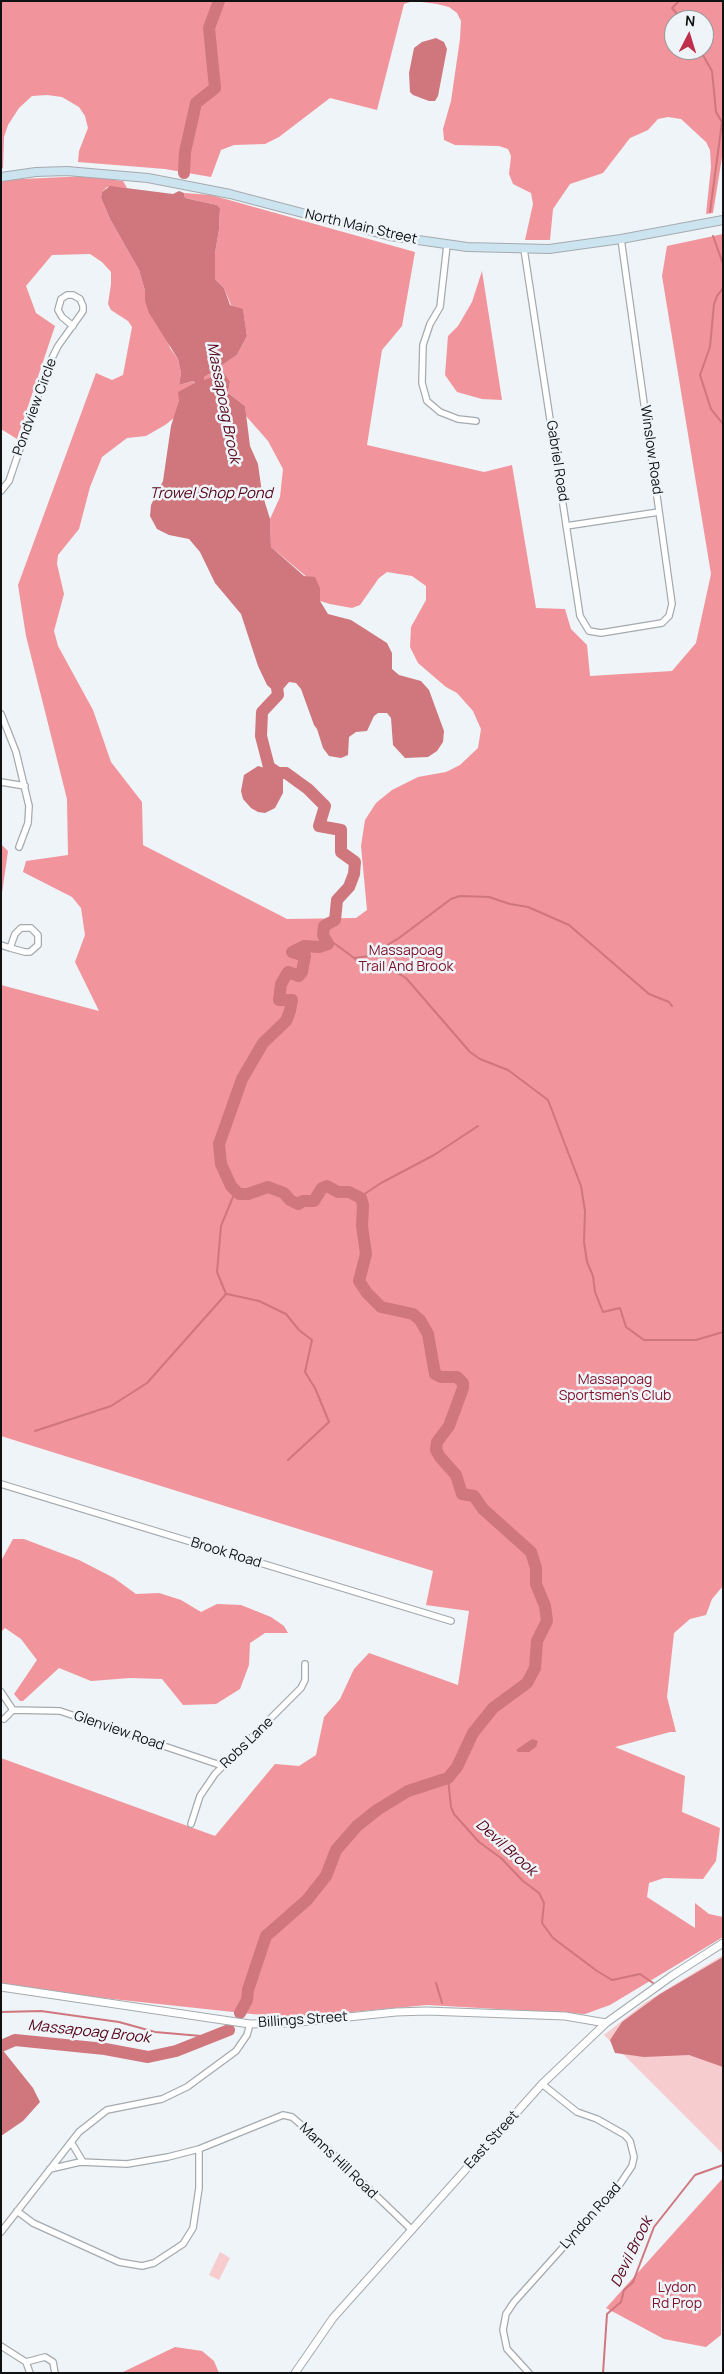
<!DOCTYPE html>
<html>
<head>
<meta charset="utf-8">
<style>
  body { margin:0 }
  #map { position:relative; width:724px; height:2374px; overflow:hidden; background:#eef4f7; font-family:Manrope,sans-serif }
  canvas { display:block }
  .frame { position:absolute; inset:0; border:2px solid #0f1112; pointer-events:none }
  .north { position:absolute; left:664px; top:10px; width:50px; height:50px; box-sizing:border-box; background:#eef4f7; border:1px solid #95999b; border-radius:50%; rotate:5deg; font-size:14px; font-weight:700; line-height:20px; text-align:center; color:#0f1112 }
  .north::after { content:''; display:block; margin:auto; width:18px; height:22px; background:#bf2e4a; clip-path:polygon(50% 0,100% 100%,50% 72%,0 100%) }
</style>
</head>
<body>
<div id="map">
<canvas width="724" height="2374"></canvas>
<div class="frame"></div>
<div class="north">N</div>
</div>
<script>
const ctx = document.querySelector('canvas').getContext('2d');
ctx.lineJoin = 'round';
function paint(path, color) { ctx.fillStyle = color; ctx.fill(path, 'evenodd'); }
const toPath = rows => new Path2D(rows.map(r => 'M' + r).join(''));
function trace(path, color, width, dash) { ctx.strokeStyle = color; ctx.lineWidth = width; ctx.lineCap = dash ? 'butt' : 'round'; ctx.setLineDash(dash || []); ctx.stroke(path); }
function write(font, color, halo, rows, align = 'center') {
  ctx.font = font + ' Manrope,sans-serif'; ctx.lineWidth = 5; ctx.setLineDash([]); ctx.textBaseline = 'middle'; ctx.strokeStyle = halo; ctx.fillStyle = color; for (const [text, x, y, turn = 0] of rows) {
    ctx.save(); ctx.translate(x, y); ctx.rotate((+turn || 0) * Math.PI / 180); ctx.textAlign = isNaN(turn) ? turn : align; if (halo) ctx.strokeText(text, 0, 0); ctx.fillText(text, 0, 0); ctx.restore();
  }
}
const green = toPath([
  [723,1955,723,2154,604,2035,646,2002],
  [220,2252,230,2258,219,2280,209,2275]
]);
const forest = toPath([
  [1,1,413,1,404,4,377,110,330,98,279,137,265,144,234,145,221,150,211,177,165,169,78,162,79,151,88,128,85,116,79,107,62,97,47,95,32,96,19,108,8,125,4,137,3,168,1,169],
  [414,1,723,1,723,151,713,213,706,214,711,167,710,150,706,142,681,119,668,117,658,119,648,130,630,138,603,173,570,184,553,209,550,240,525,240,533,204,531,193,513,184,509,174,511,156,508,149,499,146,455,145,444,140,443,129,451,101,460,39,461,21,457,13,449,7,437,4],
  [674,20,704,20,704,50,674,50],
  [87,176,123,181,127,188,107,187,102,192,101,198,110,219,139,270,145,291,145,301,153,319,165,334,170,348,178,359,181,373,179,385,193,381,195,384,179,400,174,418,165,425,146,436,127,438,102,457,90,487,79,529,58,555,57,564,64,594,54,631,58,646,93,710,111,762,142,802,143,845,287,919,356,918,367,910,361,846,365,820,376,803,392,790,418,777,446,772,460,765,478,748,481,729,473,711,457,693,446,687,418,663,410,647,411,627,426,600,426,586,412,576,387,572,379,578,360,605,352,608,330,604,320,601,320,588,271,547,270,519,280,497,283,469,268,441,246,416,245,406,228,393,230,382,204,380,203,377,237,355,247,336,243,310,231,305,224,288,215,279,215,253,219,230,220,208,217,205,185,198,184,193,211,195,415,252,402,326,382,350,367,445,484,472,512,465,536,608,565,609,571,629,587,645,590,676,672,671,696,643,711,574,662,276,667,246,723,234,723,1586,712,1599,706,1615,690,1619,674,1633,667,1697,676,1732,670,1732,615,1747,685,1776,682,1812,720,1828,716,1861,703,1879,664,1878,649,1883,647,1897,695,1928,695,1903,709,1914,723,1917,723,1937,610,2005,585,2014,427,2005,289,2018,1,1987,1,1758,215,1836,275,1764,299,1766,316,1755,324,1717,340,1699,354,1669,369,1653,458,1685,469,1611,426,1605,433,1571,1,1436,1,985,99,1011,75,962,85,935,81,908,72,897,23,872,26,861,68,855,67,799,26,636,18,585,96,373,112,380,123,375,132,327,128,321,111,310,108,304,111,284,111,272,102,262,90,254,52,255,26,286,36,313,55,326,17,439,1,429,1,180],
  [482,271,502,400,482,399,457,392,445,375,448,336,458,326,472,302],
  [1,844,8,851,1,900],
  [13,1539,24,1539,79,1560,114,1578,136,1594,159,1593,181,1600,201,1612,217,1604,241,1605,271,1617,284,1626,288,1633,265,1633,250,1643,249,1665,240,1689,216,1704,183,1705,162,1679,130,1678,91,1681,59,1668,23,1701,20,1701,14,1694,37,1660,21,1639,5,1628,1,1632,1,1561],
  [723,2178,721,2335,706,2347,664,2339,606,2308],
  [175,2347,202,2351,214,2361,219,2373,121,2373]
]);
const water = toPath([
  [436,38,444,42,447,49,438,96,435,101,429,101,413,95,410,92,409,73,414,48,422,42],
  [110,186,173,194,179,191,184,193,185,198,217,205,220,208,219,230,215,253,215,279,224,288,230,305,243,309,247,336,237,355,204,377,204,380,224,373,230,382,228,393,245,406,250,446,258,464,262,493,270,519,271,547,304,576,315,577,320,588,320,601,328,614,351,620,387,643,392,653,392,669,399,675,421,681,429,690,444,731,443,742,437,751,428,757,405,758,393,745,391,718,387,713,378,713,374,716,367,731,356,732,349,737,348,755,341,758,329,756,323,748,317,729,314,725,301,689,296,683,289,682,278,695,267,685,258,666,241,614,215,583,200,552,189,539,169,535,157,529,150,516,151,505,163,481,171,426,179,400,178,392,195,383,193,381,179,385,181,373,178,359,149,313,145,301,145,291,139,270,110,219,101,198,102,192],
  [258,766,275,771,283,779,283,793,275,808,265,813,258,812,251,808,243,799,241,791,244,775],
  [532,1739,538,1741,536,1747,529,1752,518,1752,516,1750],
  [723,1957,723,2067,689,2055,644,2057,615,2053,610,2040,622,2022,660,1994],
  [1,2048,33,2088,40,2102,23,2121,1,2136]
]);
const stream = toPath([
  [679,1,672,8,682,20],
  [700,50,712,71,716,112,722,122,710,212],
  [713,236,723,264],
  [723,288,717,296,714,304,710,347,700,375,711,409,723,424],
  [323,935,354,958,369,956,399,938,451,899,460,896,489,897,510,904,528,907,569,925,649,994,669,1002,672,1006],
  [354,958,366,968,392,970,406,978,470,1052,480,1059,508,1070,548,1100,581,1186,585,1211,584,1242,587,1262,593,1276,595,1292,603,1312,620,1308,626,1327,644,1340,696,1340,723,1332],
  [360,1197,381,1183,434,1155,478,1126],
  [227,1294,259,1301,286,1314,299,1330,312,1340,305,1372,315,1388,329,1422,288,1460],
  [35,1431,111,1406,147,1383,226,1294,217,1272,221,1226,235,1192],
  [448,1778,451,1807,454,1814,479,1842,501,1858,523,1881,539,1893,544,1903,542,1923,553,1938,597,1971,612,1980,640,1974,653,1983],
  [436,1983,442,2003],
  [1,2012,41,2011,119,2022,155,2032,201,2036,209,2039],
  [603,2373,607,2314,621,2302,624,2290,633,2282,654,2227,695,2175,723,2165]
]);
const river = toPath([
  [184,173,185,152,196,103,215,88,209,28,219,1],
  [240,2013,247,2000,248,1990,266,1936,307,1900,326,1876,336,1850,357,1826,377,1810,408,1791,448,1778,457,1767,473,1733,493,1708,527,1683,535,1668,537,1641,547,1621,545,1606,536,1584,536,1568,531,1552,483,1509,474,1496,462,1494,456,1475,440,1457,436,1450,437,1442,449,1426,463,1388,463,1383,457,1377,441,1377,435,1374,428,1334,420,1320,413,1314,381,1307,367,1293,359,1281,366,1254,362,1226,363,1205,361,1198,349,1192,338,1192,327,1186,322,1188,314,1201,303,1201,298,1204,290,1200,284,1193,268,1187,248,1194,239,1194,231,1186,221,1164,219,1144,242,1079,263,1043,286,1021,290,1011,292,1000,279,1000,281,984,288,972,299,976,302,972,305,956,292,952,304,946,319,947,328,944,323,935,324,926,335,920,337,900,349,887,354,874,355,862,341,852,341,830,319,826,325,806,308,789,286,773,278,773,269,767,261,736,262,712,278,695,276,679],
  [1,2046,15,2040,105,2049,148,2057,176,2051,229,2030]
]);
const minor = toPath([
  [447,245,440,307,430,324,423,345,422,383,427,401,440,412,458,419,476,421],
  [524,249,580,616,589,631,601,633,662,623,669,616,672,604,621,239],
  [1,491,9,481,48,366,58,346,81,314,83,311,83,306,80,299,73,295,67,295,61,299,58,310,62,317,73,326],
  [566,526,659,512],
  [1,714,16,752,29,806,28,823,19,847],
  [1,782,25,786],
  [1,945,10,948,25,952,30,952,38,945,38,935,31,928,21,928,15,934,10,948],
  [1,1484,451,1621],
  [1,1692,13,1710,4,1719],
  [13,1710,60,1711,223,1766],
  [191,1824,200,1796,215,1774,301,1688,305,1680,305,1664],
  [71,2142,83,2162],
  [50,2169,80,2162,127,2164,168,2157,199,2149,283,2115,292,2117,312,2134,412,2230],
  [17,2211,33,2223,119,2262,142,2266,154,2263,183,2244,193,2228,199,2188,199,2149],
  [1,2232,79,2132,107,2110,162,2099,187,2087,236,2051,247,2035,250,2024],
  [1,2346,26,2362,30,2373],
  [26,2362,45,2357,53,2362,55,2373],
  [529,2373,507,2349,503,2330,506,2314,514,2302,620,2184,632,2166,634,2157,630,2141,625,2135,597,2119,577,2112,542,2084]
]);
const tertiary = toPath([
  [1,1987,250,2024,291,2023,396,2012,426,2011,565,2016,606,2023],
  [295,2373,333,2318,542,2084,606,2023,673,1975,723,1943]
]);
const secondary = toPath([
  [1,177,36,172,67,171,148,178,230,194,390,236,467,247,549,249,621,239,723,220]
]);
const streetNames = [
  ["North Main Street",361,227,13],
  ["Pondview Circle",35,407,-70],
  ["Winslow Road",651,450,82],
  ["Gabriel Road",557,461,81],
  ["Brook Road",226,1553,17],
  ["Glenview Road",119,1731,19],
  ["Robs Lane",247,1743,-44],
  ["Billings Street",303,2020,-4],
  ["East Street",492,2140,-48],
  ["Manns Hill Road",338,2161,44],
  ["Lyndon Road",591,2216,-48]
];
const parkNames = [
  ["Massapoag",406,951],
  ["Trail And Brook",406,967],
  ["Massapoag",615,1380],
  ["Sportsmen's Club",615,1396],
  ["Lydon",677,2288],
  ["Rd Prop",677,2304]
];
const waterNames = [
  ["Massapoag Brook",223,403,79],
  ["Trowel Shop Pond",211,494],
  ["Devil Brook",506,1848,42],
  ["Massapoag Brook",89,2032,6],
  ["Devil Brook",632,2252,-64]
];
paint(green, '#f7ccce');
paint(forest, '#f1949b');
paint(water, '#d0767d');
trace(stream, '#d0767d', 2);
trace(river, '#d0767d', 12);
trace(minor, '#a5aaae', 8);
trace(tertiary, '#a5aaae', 9);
trace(secondary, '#a5aaae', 10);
trace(minor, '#fff', 5.5);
trace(tertiary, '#fff', 7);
trace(secondary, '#cce4f0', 8);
write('14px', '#0f1112', '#eef4f7', streetNames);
write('14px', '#7e102a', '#eef4f7', parkNames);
write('italic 15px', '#550117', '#eef4f7', waterNames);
</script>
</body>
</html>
